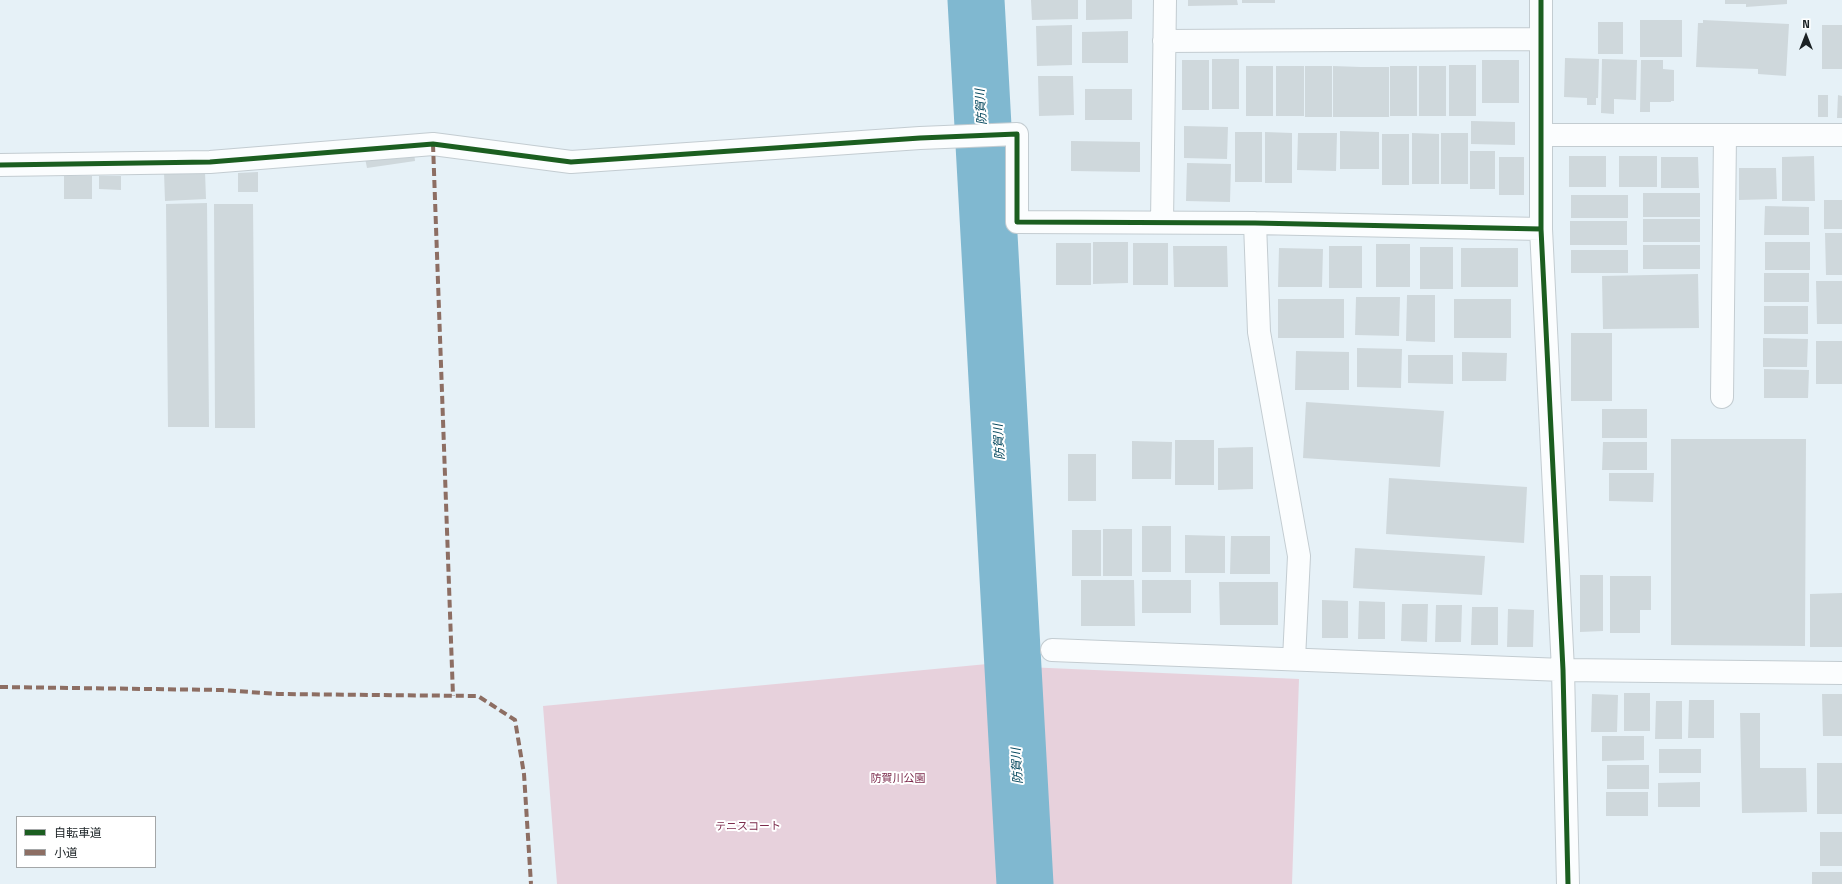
<!DOCTYPE html>
<html>
<head>
<meta charset="utf-8">
<style>
  body { margin:0 }
  #map { position:relative; width:1842px; height:884px; overflow:hidden; background:#e6f1f7; font-family:"Titillium Web","Noto Sans JP",sans-serif }
  canvas { display:block }
  .legend { position:absolute; left:16px; top:816px; width:140px; height:52px; box-sizing:border-box; background:#fff; border:1px solid #a4a7a8; margin:0; padding:5px 7px; list-style:none; font-size:12px; color:#1b2225 }
  .legend li { display:flex; align-items:center; gap:8px; height:20px }
  .legend b { width:20px; border:1px solid #a4a7a8 }
  .north { position:absolute; left:1786px; top:16px; width:40px; height:40px; -webkit-text-stroke:3px #fff; paint-order:stroke; rotate:0deg; font-size:11px; font-weight:700; line-height:16px; text-align:center; color:#1b2225 }
  .north::after { content:''; display:block; margin:auto; width:14px; height:18px; background:#1b2225; clip-path:polygon(50% 0,100% 100%,50% 72%,0 100%) }
</style>
</head>
<body>
<div id="map">
<canvas width="1842" height="884"></canvas>
<ul class="legend">
<li><b style="height:5px;background:#1b5e20"></b>自転車道</li>
<li><b style="height:5px;background:#8d6e63"></b>小道</li>
</ul>
<div class="north">N</div>
</div>
<script>
const ctx = document.querySelector('canvas').getContext('2d');
ctx.lineJoin = 'round';
function paint(path, color) { ctx.fillStyle = color; ctx.fill(path, 'evenodd'); }
const toPath = rows => new Path2D(rows.map(r => 'M' + r).join(''));
function trace(path, color, width, dash) { ctx.strokeStyle = color; ctx.lineWidth = width; ctx.lineCap = dash ? 'butt' : 'round'; ctx.setLineDash(dash || []); ctx.stroke(path); }
function write(font, color, halo, rows, align = 'center') {
  ctx.font = font + ' "Titillium Web","Noto Sans JP",sans-serif'; ctx.lineWidth = 4; ctx.setLineDash([]); ctx.textBaseline = 'middle'; ctx.strokeStyle = halo; ctx.fillStyle = color; for (const [text, x, y, turn = 0] of rows) {
    ctx.save(); ctx.translate(x, y); ctx.rotate((+turn || 0) * Math.PI / 180); ctx.textAlign = isNaN(turn) ? turn : align; if (halo) ctx.strokeText(text, 0, 0); ctx.fillText(text, 0, 0); ctx.restore();
  }
}
const green = toPath([
  [998,663,1010,884,557,884,543,706],
  [1026,667,1299,679,1292,884,1038,884]
]);
const river = toPath([
  [976,0,1025,884]
]);
const building = toPath([
  [1031,0,1078,0,1078,19,1032,20],
  [1086,0,1132,0,1132,19,1086,20],
  [1188,0,1237,0,1238,5,1188,6],
  [1242,0,1275,0,1275,3,1242,3],
  [1725,0,1787,0,1787,4,1746,7,1746,4,1725,4],
  [1640,20,1682,20,1682,57,1640,57],
  [1703,20,1789,24,1786,76,1758,74,1758,69,1696,67,1698,23,1703,23],
  [1598,22,1623,22,1623,54,1598,54],
  [1072,25,1072,65,1037,66,1036,26],
  [1822,25,1842,25,1842,69,1822,69],
  [1128,31,1128,63,1082,63,1082,32],
  [1565,58,1599,59,1598,98,1596,98,1596,105,1587,105,1587,98,1564,97],
  [1212,59,1239,59,1239,109,1212,109],
  [1602,59,1637,60,1636,100,1614,99,1614,114,1601,113],
  [1182,60,1209,60,1209,110,1182,110],
  [1482,60,1519,60,1519,103,1482,103],
  [1641,60,1663,60,1663,69,1674,70,1674,101,1671,101,1671,102,1650,102,1650,112,1640,112],
  [1449,65,1476,65,1476,116,1449,116],
  [1246,66,1273,66,1273,116,1246,116],
  [1276,66,1304,66,1304,116,1276,116],
  [1305,66,1332,66,1332,117,1305,117],
  [1333,66,1361,67,1361,117,1333,117],
  [1390,66,1417,66,1417,116,1390,116],
  [1419,66,1446,66,1446,116,1419,116],
  [1361,67,1389,67,1389,117,1361,117],
  [1038,76,1073,76,1074,115,1039,116],
  [1085,89,1132,89,1132,120,1085,120],
  [1818,95,1828,95,1828,117,1818,117],
  [1838,95,1842,96,1842,118,1837,118],
  [1471,121,1515,122,1515,145,1471,144],
  [1184,126,1228,127,1227,159,1184,158],
  [1340,131,1379,132,1379,169,1340,169],
  [1235,132,1262,132,1262,182,1235,182],
  [1265,132,1292,133,1292,183,1265,183],
  [1298,133,1337,133,1336,171,1297,170],
  [1412,133,1439,134,1439,184,1412,184],
  [1441,133,1468,133,1468,184,1441,184],
  [1382,134,1409,134,1409,185,1382,185],
  [1071,141,1140,142,1140,172,1071,171],
  [414,151,415,161,367,168,365,158],
  [1470,151,1495,151,1495,189,1470,189],
  [1569,156,1606,156,1606,187,1569,187],
  [1619,156,1657,156,1657,187,1619,187],
  [1814,156,1815,201,1782,201,1782,157],
  [1499,157,1524,157,1524,195,1499,195],
  [1661,157,1698,157,1699,188,1661,188],
  [1187,163,1231,164,1230,202,1186,201],
  [1739,168,1776,168,1777,199,1739,200],
  [205,171,206,199,165,201,164,172],
  [258,172,258,192,238,192,238,173],
  [64,176,92,176,92,199,64,199],
  [99,176,121,176,121,190,99,189],
  [1643,193,1700,193,1700,217,1643,217],
  [1571,195,1628,195,1628,218,1571,218],
  [1824,200,1842,200,1842,229,1824,229],
  [207,203,209,427,168,427,166,204],
  [214,204,253,204,255,428,215,428],
  [1765,206,1809,207,1809,235,1764,235],
  [1643,219,1700,219,1700,242,1643,242],
  [1570,221,1627,221,1627,245,1570,245],
  [1825,233,1842,233,1842,275,1826,275],
  [1093,242,1128,242,1128,283,1093,284],
  [1765,242,1810,242,1810,270,1765,270],
  [1056,243,1091,243,1091,285,1056,285],
  [1133,243,1168,243,1168,285,1133,285],
  [1376,244,1410,244,1410,287,1376,287],
  [1643,245,1700,245,1700,269,1643,269],
  [1173,246,1227,246,1228,287,1174,287],
  [1329,246,1362,246,1362,288,1329,288],
  [1420,247,1453,247,1453,289,1420,289],
  [1279,248,1323,249,1322,287,1278,287],
  [1461,248,1518,248,1518,287,1461,287],
  [1571,250,1628,250,1628,273,1571,273],
  [1764,273,1809,273,1809,302,1764,302],
  [1698,274,1699,328,1603,329,1602,276],
  [1816,281,1842,281,1842,324,1817,324],
  [1407,295,1435,295,1435,342,1406,341],
  [1356,297,1400,297,1399,336,1355,335],
  [1278,299,1344,299,1344,338,1278,338],
  [1454,299,1511,299,1511,338,1454,338],
  [1764,306,1808,306,1808,334,1764,334],
  [1571,333,1612,333,1612,401,1571,401],
  [1763,338,1808,339,1807,367,1763,367],
  [1816,341,1842,341,1842,384,1816,384],
  [1357,348,1402,349,1401,388,1357,387],
  [1296,351,1349,352,1349,390,1295,390],
  [1462,352,1507,353,1506,381,1462,381],
  [1408,355,1453,355,1453,384,1408,383],
  [1764,369,1809,370,1808,398,1764,398],
  [1306,402,1444,411,1440,467,1303,458],
  [1602,409,1647,409,1647,438,1602,438],
  [1671,439,1806,439,1805,646,1671,645],
  [1175,440,1214,440,1214,485,1175,485],
  [1132,441,1172,442,1171,479,1132,479],
  [1603,442,1647,442,1647,470,1602,470],
  [1253,447,1253,489,1218,490,1218,448],
  [1068,454,1096,454,1096,501,1068,501],
  [1609,473,1654,473,1653,502,1609,501],
  [1389,478,1527,487,1524,543,1386,534],
  [1142,526,1171,526,1171,572,1142,572],
  [1103,529,1132,529,1132,576,1103,576],
  [1072,530,1101,530,1101,576,1072,576],
  [1185,535,1225,536,1225,573,1185,573],
  [1231,536,1270,536,1270,574,1230,574],
  [1355,548,1485,556,1482,595,1353,588],
  [1580,575,1603,575,1603,631,1580,632],
  [1610,576,1651,576,1651,610,1640,610,1640,633,1610,633],
  [1081,580,1134,580,1135,626,1081,626],
  [1142,580,1191,580,1191,613,1142,613],
  [1219,582,1278,582,1278,625,1220,625],
  [1842,593,1842,647,1810,647,1810,594],
  [1322,600,1348,601,1348,638,1322,638],
  [1359,601,1385,602,1385,639,1358,639],
  [1402,604,1428,604,1427,642,1401,641],
  [1436,605,1462,605,1461,642,1435,642],
  [1472,607,1498,607,1498,645,1471,645],
  [1508,609,1534,610,1533,647,1507,647],
  [1624,693,1650,693,1650,731,1624,731],
  [1592,694,1618,695,1617,732,1591,732],
  [1822,694,1842,694,1842,736,1823,736],
  [1689,700,1714,700,1714,738,1688,738],
  [1656,701,1682,701,1682,739,1655,739],
  [1740,713,1760,713,1760,768,1806,768,1807,812,1742,813],
  [1602,736,1644,736,1644,760,1602,761],
  [1659,749,1701,749,1701,773,1659,773],
  [1817,763,1842,763,1842,814,1817,814],
  [1607,765,1649,765,1649,789,1607,789],
  [1700,782,1700,807,1658,807,1658,783],
  [1606,792,1648,792,1648,816,1606,816],
  [1820,832,1842,832,1842,866,1820,866],
  [1812,872,1842,872,1842,884,1812,884]
]);
const street = toPath([
  [1541,0,1541,229,1563,670,1568,884],
  [1164,41,1541,39],
  [1541,135,1842,135],
  [0,165,210,162,433,144,571,162,920,138,1017,134,1017,222,1255,223,1541,229],
  [1162,222,1165,0],
  [1255,223,1259,332,1299,556,1294,659],
  [1722,397,1725,135],
  [1052,650,1563,670,1842,673]
]);
const quiet = toPath([
  [433,144,453,696],
  [0,687,222,690,278,694,478,696,515,720,524,774,531,884]
]);
const cycleway = toPath([
  [1541,0,1541,229,1563,670,1568,884],
  [0,165,210,162,433,144,571,162,920,138,1017,134,1017,222,1255,223,1541,229]
]);
const parkNames = [
  ["防賀川公園",898,779],
  ["テニスコート",748,827]
];
const waterNames = [
  ["防賀川",982,107,-93],
  ["防賀川",1000,442,-93],
  ["防賀川",1018,766,-93]
];
paint(green, '#e7d1dc');
trace(river, '#80b8d0', 57);
paint(building, '#cfd8dc');
trace(street, '#c3ccd1', 24);
trace(street, '#fbfdfe', 22);
trace(quiet, '#8d6e63', 4, [8, 4]);
trace(cycleway, '#1b5e20', 5);
write('11px', '#7c2b4c', '#fff', parkNames);
write('italic 12px', '#04475d', '#fff', waterNames);
</script>
</body>
</html>
